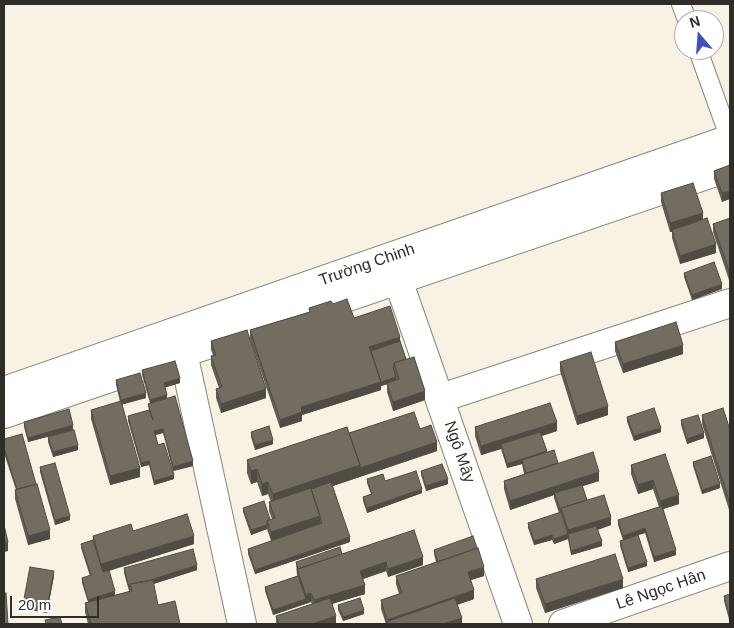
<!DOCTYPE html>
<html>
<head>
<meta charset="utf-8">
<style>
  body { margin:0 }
  #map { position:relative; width:734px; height:628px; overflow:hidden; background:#f8f2e4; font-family:Arial,sans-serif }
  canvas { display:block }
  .frame { position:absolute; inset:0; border:5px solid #302d28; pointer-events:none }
  .north { position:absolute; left:674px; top:10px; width:50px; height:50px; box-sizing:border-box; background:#fff; border:1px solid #acaba9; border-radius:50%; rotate:342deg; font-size:14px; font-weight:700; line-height:20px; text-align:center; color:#302d28 }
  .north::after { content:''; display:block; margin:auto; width:18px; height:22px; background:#414ec2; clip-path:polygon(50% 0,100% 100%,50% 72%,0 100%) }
  .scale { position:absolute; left:10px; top:596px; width:89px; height:22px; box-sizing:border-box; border:2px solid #302d28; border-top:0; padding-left:6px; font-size:15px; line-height:18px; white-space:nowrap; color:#302d28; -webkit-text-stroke:4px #fff; paint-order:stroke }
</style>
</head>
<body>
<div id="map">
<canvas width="734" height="628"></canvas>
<div class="frame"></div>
<div class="north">N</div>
<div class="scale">20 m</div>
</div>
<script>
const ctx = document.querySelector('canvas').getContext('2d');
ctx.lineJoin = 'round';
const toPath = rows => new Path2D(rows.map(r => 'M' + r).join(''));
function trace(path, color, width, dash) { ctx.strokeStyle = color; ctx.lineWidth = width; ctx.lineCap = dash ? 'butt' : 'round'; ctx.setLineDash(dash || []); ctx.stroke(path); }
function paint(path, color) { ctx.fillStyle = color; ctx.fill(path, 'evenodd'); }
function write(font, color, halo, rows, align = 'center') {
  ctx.font = font + ' Arial,sans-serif'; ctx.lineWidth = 5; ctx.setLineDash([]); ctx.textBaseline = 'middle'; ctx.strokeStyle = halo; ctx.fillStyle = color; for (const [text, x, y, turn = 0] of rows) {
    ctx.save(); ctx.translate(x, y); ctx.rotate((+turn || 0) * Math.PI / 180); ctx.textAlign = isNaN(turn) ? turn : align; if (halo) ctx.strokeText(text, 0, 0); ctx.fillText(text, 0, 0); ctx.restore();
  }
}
const lane = toPath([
  [681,4,687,20],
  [698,50,730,139]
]);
const street = toPath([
  [398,280,518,624],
  [183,353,242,624],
  [441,398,730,303],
  [563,624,730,566]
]);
const secondary = toPath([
  [4,391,730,139],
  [4,414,730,167]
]);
const wall = toPath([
  [730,165,722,202,714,179,714,171],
  [661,193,703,219,716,253,680,264,672,238,672,232,670,232,661,202],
  [730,218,730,283,713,232,713,224],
  [684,273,722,289,692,300,684,277],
  [333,304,354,318,400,341,406,359,425,400,393,411,387,392,387,384,381,386,381,390,302,415,302,421,280,428,250,339,250,330,309,312,309,308],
  [211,341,266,398,221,413,216,398,216,389,219,388,211,365,211,356,213,355,211,350],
  [615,342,683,354,623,373,615,351],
  [560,362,608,415,577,425,560,371],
  [142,370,180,383,165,387,167,399,193,466,173,471,163,433,156,435,158,445,174,479,154,485,149,465,141,467,128,421,128,416,149,410,148,404,150,403,142,375],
  [116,380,146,398,122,404,140,477,110,485,91,419,91,410,120,402,116,385],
  [702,415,730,430,730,513,702,424],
  [627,417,661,432,634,441,627,422],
  [681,420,704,438,687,444,681,425],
  [24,422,73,430,28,442,24,427],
  [475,427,557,431,542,436,547,452,558,463,599,481,582,486,587,500,611,525,598,530,602,546,571,555,568,539,554,544,552,540,534,545,528,528,528,523,559,513,554,498,554,495,510,510,504,489,504,481,524,474,522,464,507,468,501,449,481,455,475,436],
  [420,429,437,451,333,486,350,542,255,574,248,554,248,549,271,541,267,529,251,535,243,512,243,508,270,519,272,519,269,511,269,502,271,502,268,494,262,496,257,482,251,484,247,473,247,460,349,433],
  [251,432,273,444,255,450,251,437],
  [48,437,78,450,53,457,48,442],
  [4,439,50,539,28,545,15,499,15,490,16,490,4,453],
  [665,454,679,504,663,509,676,555,654,562,645,533,638,535,647,566,628,572,620,546,620,541,623,540,618,525,618,520,659,507,653,489,638,494,631,474,631,465],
  [693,462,720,488,702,494,693,466],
  [40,467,70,520,55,525,40,472],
  [421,471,448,484,426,491,421,475],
  [367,479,385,481,422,493,367,513,363,501,363,497,371,494,367,483],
  [133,531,194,544,109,571,115,595,129,591,124,573,124,568,197,570,153,584,158,605,88,624,85,612,85,603,88,602,82,583,82,578,90,576,81,548,81,544,93,540,93,536],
  [434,550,484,576,470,580,474,599,457,605,462,624,386,624,381,609,381,600,399,594,396,584,396,576,436,562,434,554],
  [342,554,423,565,388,577,386,571,363,579,365,594,332,604,336,624,276,624,276,616,312,604,311,602,273,615,265,591,265,587,297,576,296,562],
  [54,576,47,613,23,609,23,604],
  [536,579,623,588,545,613,536,588],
  [730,594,730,623,724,601,724,596],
  [338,605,364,614,343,621,338,610]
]);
const shadedWall = toPath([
  [730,191,730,199,722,202,722,193],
  [703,213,703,222,672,230,672,232,670,232,670,223],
  [716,244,716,253,680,264,680,256],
  [722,284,722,289,692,300,692,295],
  [400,337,400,345,372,355,369,347],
  [683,345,683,354,623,373,623,364],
  [396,377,396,382,381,386,381,382],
  [180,378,180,383,164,388,164,383],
  [381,382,381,390,302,415,302,421,280,428,280,420,301,407],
  [266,389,266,398,221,413,221,404],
  [425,391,425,400,393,411,393,402],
  [146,393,146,398,121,405,121,400],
  [167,395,167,399,150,404,150,400],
  [608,406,608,415,577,425,577,416],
  [557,422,557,431,502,448,501,444,501,449,481,455,481,446],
  [73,425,73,430,28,442,28,438],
  [661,428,661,432,634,441,634,436],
  [163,429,163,433,154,435,154,431],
  [704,433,704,438,687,444,687,439],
  [273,440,273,444,255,450,255,445],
  [437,442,437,451,273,506,273,494,360,465],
  [78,445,78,450,53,457,53,452],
  [547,451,547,455,522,460,522,464,507,468,507,464],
  [149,461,149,465,141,467,141,463],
  [193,461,193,466,173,471,173,467],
  [140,468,140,477,110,485,110,476],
  [257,469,257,482,251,484,251,471],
  [599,472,599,481,555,495,554,493,554,495,510,510,510,501],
  [174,475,174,479,154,485,154,481],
  [448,479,448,484,426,491,426,486],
  [653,480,653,489,638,494,638,485],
  [268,482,268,494,262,496,262,484],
  [720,484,720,488,702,494,702,490],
  [422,489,422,493,367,513,367,508],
  [679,495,679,504,660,510,660,501],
  [70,516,70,520,55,525,55,520],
  [320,516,320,524,271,541,271,532],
  [611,517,611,525,569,539,568,534,568,539,554,544,554,539,568,534,568,530],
  [267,525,267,529,251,535,251,530],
  [645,528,645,533,623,540,623,536],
  [50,530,50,539,28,545,28,536],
  [552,535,552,540,534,545,534,541],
  [194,536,194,544,101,573,101,564],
  [350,537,350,542,255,574,255,570],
  [602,541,602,546,571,555,571,551],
  [8,542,8,551,4,552,4,543],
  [676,550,676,555,654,562,654,557],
  [423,557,423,565,388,577,388,569],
  [386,562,386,571,360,580,360,571],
  [647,562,647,566,628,572,628,568],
  [197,565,197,570,132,591,131,586],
  [484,567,484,576,468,581,468,572],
  [54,571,54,576,47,613,47,608],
  [623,579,623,588,545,613,545,604],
  [365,585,365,594,314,609,314,600],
  [474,590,474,599,400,624,387,624,387,620],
  [115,591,115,596,88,604,88,600],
  [311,593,311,602,273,615,273,610,306,599,306,595],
  [364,610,364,614,343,621,343,617],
  [336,616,336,624,312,624],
  [462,618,462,624,443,624]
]);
const building = toPath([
  [730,165,730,191,722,193,714,171,730,165],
  [693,183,703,213,670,223,661,193,693,183],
  [707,218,716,244,680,256,672,230,707,218],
  [730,218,730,274,713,224,730,218],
  [714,262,722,284,692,295,684,273,714,262],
  [347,299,354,318,390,306,400,337,369,347,381,382,301,407,302,412,280,420,250,330,310,312,309,308,331,301,333,304,347,299],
  [676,322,683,345,623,364,615,342,676,322],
  [247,330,266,389,221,404,216,389,222,387,211,356,216,355,211,341,247,330],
  [400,341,406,359,394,363,394,367,393,367,396,377,381,382,371,351,400,341],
  [591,352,608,406,577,416,560,362,591,352],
  [414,357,425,391,393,402,387,383,399,379,394,363,414,357],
  [175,361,180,378,164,383,167,395,150,400,142,370,175,361],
  [140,373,146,393,121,400,116,380,140,373],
  [175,396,193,461,173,467,163,429,154,431,158,445,164,443,174,475,154,481,149,461,141,463,128,416,149,410,153,420,148,404,175,396],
  [121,401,140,468,110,476,91,410,121,401],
  [550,403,557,422,481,446,475,427,550,403],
  [654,408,661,428,634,436,627,417,654,408],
  [723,408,730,430,730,504,702,415,723,408],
  [69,409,73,425,28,438,24,422,69,409],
  [414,412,420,429,431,425,437,442,360,468,360,465,349,433,414,412],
  [698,415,704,433,687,439,681,420,698,415],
  [269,426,273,440,255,445,251,432,269,426],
  [347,427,360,465,273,494,268,482,262,484,257,469,251,471,247,460,347,427],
  [74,430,78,445,53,452,48,437,74,430],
  [540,432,547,451,507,464,501,444,540,432],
  [22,434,36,484,17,489,4,448,4,439,22,434],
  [554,450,558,463,526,473,522,460,554,450],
  [593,452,599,472,510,501,504,481,593,452],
  [665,454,679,495,660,501,653,480,638,485,631,465,665,454],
  [711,456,720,484,702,490,693,462,711,456],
  [55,463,70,516,55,520,40,467,55,463],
  [442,464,448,479,426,486,421,471,442,464],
  [416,471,422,489,367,508,363,497,372,494,367,479,383,474,385,481,416,471],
  [331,482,350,537,255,570,248,549,322,523,311,489,331,482],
  [37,484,50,530,28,536,15,490,37,484],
  [582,485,587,500,561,508,561,512,554,493,582,485],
  [311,488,320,516,271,532,267,521,275,518,269,502,311,488],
  [604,495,611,517,568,530,561,508,604,495],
  [264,501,270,519,267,521,267,525,251,530,243,508,264,501],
  [662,506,676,550,654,557,645,528,623,536,618,520,662,506],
  [561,512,568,534,554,539,552,535,534,541,528,523,561,512],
  [187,514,194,536,101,564,93,536,131,524,133,531,187,514],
  [4,525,8,542,4,543,4,525],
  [596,526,602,541,571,551,568,534,596,526],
  [414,530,423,557,388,569,386,562,360,571,365,585,314,600,311,593,306,595,297,569,414,530],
  [638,535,647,562,628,568,620,541,638,535],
  [473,536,477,548,438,562,434,550,473,536],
  [93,540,103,572,109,570,115,591,88,600,82,578,91,575,81,544,93,540],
  [340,547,342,554,298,569,296,562,340,547],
  [478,548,484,567,468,572,474,590,387,620,381,600,402,593,396,576,478,548],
  [193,549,197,565,151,580,130,584,129,587,124,568,193,549],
  [615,554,623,579,545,604,536,579,615,554],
  [30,567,54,571,47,608,23,604,30,567],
  [298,576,306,599,273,610,265,587,298,576],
  [153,580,158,605,175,601,180,624,88,624,91,623,85,603,132,591,130,584,153,580],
  [6,593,8,624,4,624,4,594,6,593],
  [730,594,730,618,724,596,730,594],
  [330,598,336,616,312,624,279,624,276,616,330,598],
  [360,598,364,610,343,617,338,605,360,598],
  [455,598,462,618,443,624,387,624,386,622,455,598],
  [60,617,62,624,46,624,45,620,60,617]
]);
const streetNames = [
  ["Trường Chinh",367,265,-19],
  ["Ngô Mây",459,452,71],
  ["Lê Ngọc Hân",661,590,-19]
];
trace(lane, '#8b8579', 20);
trace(street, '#8b8579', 30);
trace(secondary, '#8b8579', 30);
trace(lane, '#fff', 18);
trace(street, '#fff', 28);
trace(secondary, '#fff', 28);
paint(wall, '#635e53');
paint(shadedWall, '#504c44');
paint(building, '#736d61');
trace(building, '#504c44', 1);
write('16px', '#302d28', '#fff', streetNames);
</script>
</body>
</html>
